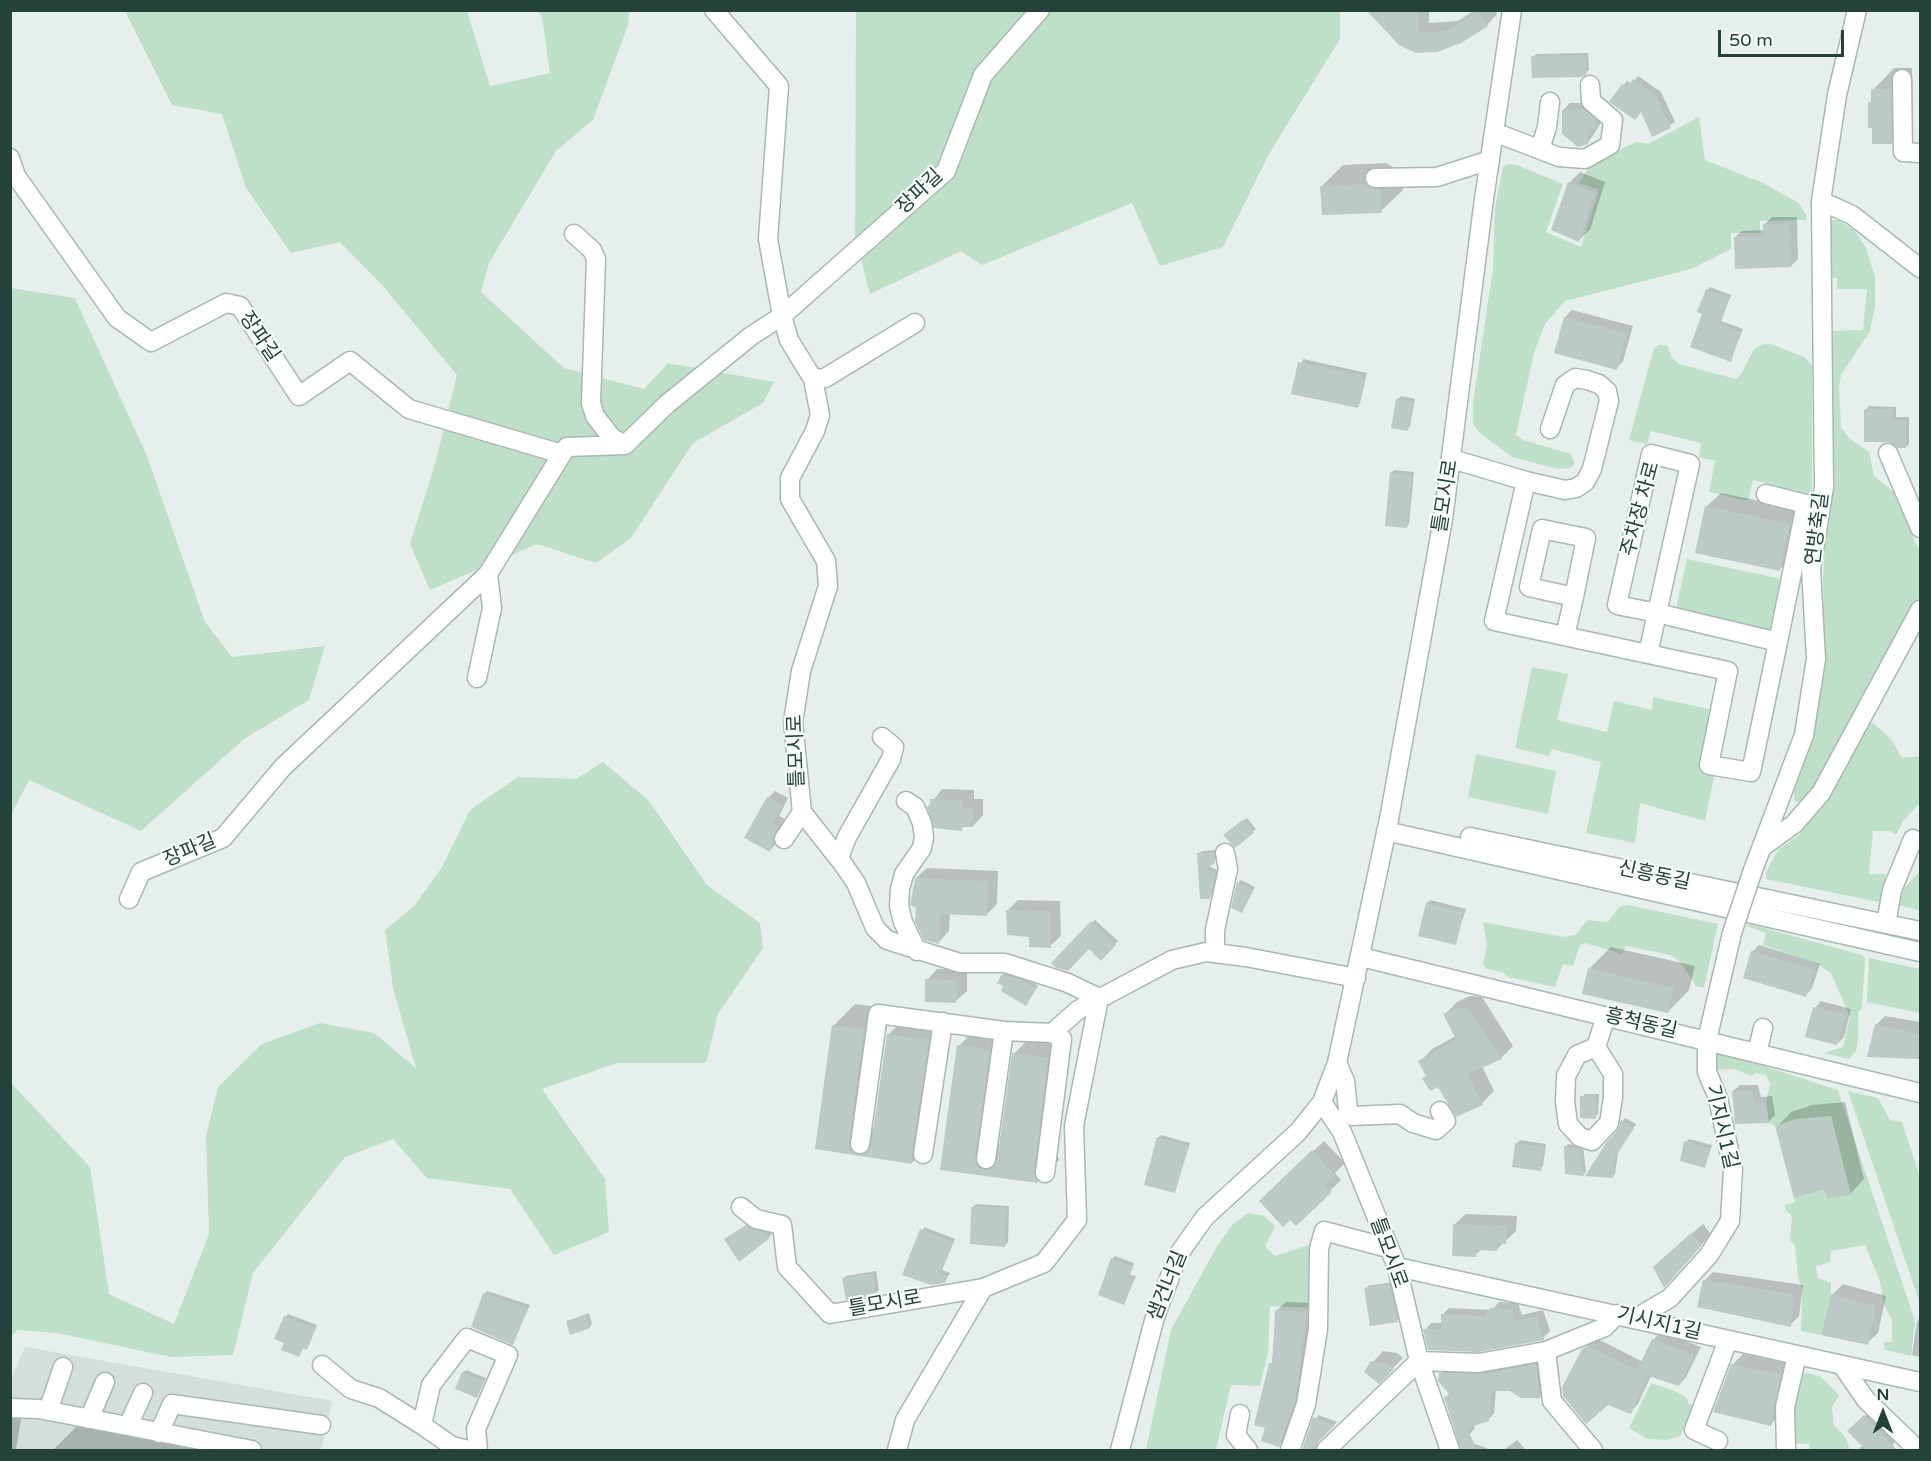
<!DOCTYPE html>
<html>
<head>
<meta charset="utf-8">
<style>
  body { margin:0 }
  #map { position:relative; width:1931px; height:1461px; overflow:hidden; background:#e6efeb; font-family:"Varela Round",sans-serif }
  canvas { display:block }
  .frame { position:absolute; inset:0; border:12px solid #24423a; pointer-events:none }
  .north { position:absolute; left:1853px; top:1383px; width:60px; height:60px; -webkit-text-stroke:4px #f7fbf9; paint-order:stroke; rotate:0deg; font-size:16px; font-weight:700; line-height:24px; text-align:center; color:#24423a }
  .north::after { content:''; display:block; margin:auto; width:21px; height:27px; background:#24423a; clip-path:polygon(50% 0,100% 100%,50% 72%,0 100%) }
  .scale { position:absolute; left:1718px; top:30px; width:126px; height:27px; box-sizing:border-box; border:3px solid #24423a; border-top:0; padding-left:8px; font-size:18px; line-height:21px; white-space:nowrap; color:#24423a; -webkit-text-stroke:4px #f7fbf9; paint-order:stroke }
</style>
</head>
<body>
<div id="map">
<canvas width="1931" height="1461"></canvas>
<div class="frame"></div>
<div class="north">N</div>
<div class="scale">50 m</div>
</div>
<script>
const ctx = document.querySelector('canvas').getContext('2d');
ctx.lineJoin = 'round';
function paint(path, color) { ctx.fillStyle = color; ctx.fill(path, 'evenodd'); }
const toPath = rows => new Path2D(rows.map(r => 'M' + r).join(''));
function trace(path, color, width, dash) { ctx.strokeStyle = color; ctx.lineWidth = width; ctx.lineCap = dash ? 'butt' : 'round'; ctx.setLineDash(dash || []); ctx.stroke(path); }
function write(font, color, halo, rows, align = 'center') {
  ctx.font = font + ' "Varela Round","Noto Sans KR",sans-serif'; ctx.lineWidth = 4.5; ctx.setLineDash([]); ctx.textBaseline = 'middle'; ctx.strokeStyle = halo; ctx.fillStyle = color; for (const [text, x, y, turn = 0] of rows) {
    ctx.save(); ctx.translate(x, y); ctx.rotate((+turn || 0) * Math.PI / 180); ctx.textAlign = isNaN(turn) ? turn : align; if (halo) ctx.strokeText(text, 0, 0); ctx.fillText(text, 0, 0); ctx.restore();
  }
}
const built = toPath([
  [25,1347,332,1401,321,1450,11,1450,11,1379]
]);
const green = toPath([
  [125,11,467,11,490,86,550,73,542,17,538,11,629,11,628,25,593,120,556,151,489,263,481,292,564,368,644,389,668,363,774,382,763,403,693,443,631,538,596,563,537,544,430,590,410,544,435,464,457,375,382,285,340,242,291,253,246,188,222,114,172,105],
  [856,11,1340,11,1340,39,1269,154,1223,247,1160,266,1132,203,982,265,961,251,870,294,855,237],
  [1699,117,1705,160,1763,183,1799,203,1807,216,1806,220,1760,221,1760,233,1731,233,1731,249,1691,269,1565,301,1545,324,1534,353,1516,435,1523,440,1571,454,1575,464,1570,468,1558,469,1512,457,1480,433,1473,424,1473,403,1493,268,1495,208,1503,167,1508,164,1517,165,1563,184,1546,232,1581,247,1599,190,1579,183,1587,170,1625,147,1637,142,1648,144],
  [1826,220,1838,220,1855,231,1866,248,1875,277,1875,306,1870,331,1841,375,1839,387,1841,427,1849,438,1869,452,1874,476,1899,496,1915,542,1920,550,1920,596,1810,797,1801,803,1794,800,1794,791,1810,742,1820,697,1824,628,1823,578,1826,528,1827,331,1863,330,1867,289,1837,289,1837,278,1826,277],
  [11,288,75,298,147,456,205,622,232,657,325,646,309,700,244,739,141,831,29,780,11,815],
  [1763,344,1771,344,1804,357,1812,365,1812,494,1753,480,1748,501,1709,492,1715,461,1699,457,1701,443,1651,431,1647,444,1629,440,1654,348,1659,345,1667,345,1672,357,1679,364,1736,379,1742,373,1754,349],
  [1687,559,1782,579,1769,632,1676,609],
  [1532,667,1568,674,1557,720,1607,732,1614,701,1652,710,1653,697,1727,713,1705,821,1640,803,1635,843,1586,833,1601,762,1552,749,1549,756,1515,748],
  [1873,723,1891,739,1902,758,1920,756,1920,803,1903,821,1896,835,1890,831,1873,831,1869,874,1886,874,1883,903,1766,879,1766,872,1778,850,1799,835,1865,727],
  [1476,754,1556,771,1548,814,1468,797],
  [603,762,649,801,707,885,760,923,763,948,718,1014,706,1063,617,1063,542,1089,605,1179,609,1232,554,1255,510,1189,427,1178,393,1139,345,1157,253,1273,233,1355,171,1357,57,1333,17,1330,11,1337,11,1083,90,1167,109,1294,174,1324,209,1234,206,1136,218,1087,262,1044,320,1023,374,1033,416,1068,393,988,385,930,414,906,442,867,470,810,518,777,576,779],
  [1920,871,1920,911,1899,905,1904,888],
  [1628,905,1718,924,1704,988,1696,986,1680,962,1670,955,1626,946,1622,954,1585,943,1580,945,1573,966,1563,964,1555,987,1508,977,1504,973,1486,968,1483,963,1487,946,1483,922,1562,937,1576,935,1587,920,1608,922,1619,907],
  [1749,924,1862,955,1865,959,1862,1008,1858,1013,1858,1041,1856,1051,1849,1059,1824,1053,1843,1047,1850,1017,1831,973,1815,963,1763,945,1766,933,1746,926],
  [1869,958,1920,969,1920,1013,1867,1002],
  [1717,1051,1838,1090,1915,1321,1911,1356,1885,1350,1884,1342,1892,1342,1892,1320,1883,1302,1880,1281,1865,1245,1831,1251,1830,1262,1816,1266,1818,1278,1831,1283,1831,1294,1821,1335,1801,1331,1802,1289,1798,1277,1795,1245,1790,1241,1792,1216,1785,1210,1785,1205,1796,1202,1794,1198,1824,1190,1827,1199,1851,1195,1831,1116,1775,1126,1769,1123,1766,1103,1770,1084,1766,1075,1756,1073,1752,1076,1734,1069,1712,1070],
  [1848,1091,1878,1098,1890,1120,1902,1122,1920,1177,1920,1304],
  [1248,1213,1264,1216,1275,1226,1265,1246,1275,1256,1315,1243,1313,1308,1270,1306,1268,1353,1260,1386,1231,1385,1216,1450,1146,1450,1171,1330,1216,1248,1232,1225],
  [1808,1373,1821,1377,1839,1395,1832,1407,1834,1425,1846,1438,1850,1450,1810,1450,1809,1444,1788,1443,1796,1375],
  [1651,1383,1675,1391,1687,1398,1688,1403,1695,1407,1680,1436,1667,1440,1648,1439,1629,1428]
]);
const shadow = toPath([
  [1367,10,1429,10,1429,23,1458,21,1475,10,1495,10,1497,14,1487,25,1460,42,1437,50],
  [1588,53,1589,70,1585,74,1533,57,1536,54],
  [1894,68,1912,68,1913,120,1891,142,1873,127,1869,103,1873,100,1873,90],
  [1638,76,1661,92,1675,122,1653,135,1642,110,1611,101,1627,81,1632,84],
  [1570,103,1591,103,1602,121,1588,143,1563,110],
  [1387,163,1392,167,1402,168,1403,190,1381,211,1322,186,1343,165],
  [1580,172,1605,182,1590,230,1579,240,1569,183],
  [1772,217,1797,217,1798,259,1791,266,1735,237,1742,231,1765,230,1765,224],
  [1710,287,1731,295,1721,321,1743,329,1730,360,1704,313,1707,290],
  [1572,310,1633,326,1623,361,1617,368,1565,317],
  [1303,359,1367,373,1360,403,1357,406,1293,392],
  [1401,396,1415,399,1410,426,1407,429,1393,427,1398,399],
  [1869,406,1896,407,1896,417,1909,417,1909,444,1906,447,1866,409],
  [1394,470,1414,472,1409,524,1406,527,1391,473],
  [1721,493,1803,510,1794,555,1780,569,1706,507],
  [942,789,974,790,974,799,983,799,983,815,973,826,965,826,961,829,929,806],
  [775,791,788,798,779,816,785,819,777,843,770,850,768,798],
  [1247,818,1256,829,1235,846,1228,832],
  [1217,850,1217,858,1208,866,1218,870,1213,894,1209,897,1199,854,1202,851],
  [927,868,998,871,997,904,986,915,950,913,949,931,939,942,916,878],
  [1241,880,1255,887,1242,911,1238,883],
  [1018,900,1060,901,1061,936,1050,946,1007,911],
  [1430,900,1466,909,1455,943,1427,903],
  [1095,920,1118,941,1101,959,1089,947,1053,963],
  [1759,945,1820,964,1812,988,1806,995,1752,952],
  [1611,947,1695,966,1689,990,1668,1012,1590,968],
  [937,969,967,970,967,991,956,1001,927,980],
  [1006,972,1025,977,1038,986,1028,1001,1005,986,1003,975],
  [1470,996,1482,997,1513,1046,1501,1058,1482,1066,1494,1091,1482,1103,1438,1085,1427,1075,1420,1062,1432,1049,1456,1036,1444,1015,1457,1002],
  [1821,1001,1851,1009,1844,1037,1837,1044,1815,1008],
  [855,1004,885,1008,871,1127,875,1130,888,1035,910,1013,950,1018,933,1141,912,1163,817,1148,833,1026],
  [1885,1016,1920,1022,1920,1058,1876,1025],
  [980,1024,1011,1029,996,1135,1000,1148,1014,1054,1035,1032,1069,1037,1055,1149,1059,1160,1037,1182,942,1168,959,1046],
  [1740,1085,1758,1085,1761,1097,1772,1096,1775,1115,1768,1122,1733,1091],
  [1585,1094,1599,1094,1598,1114,1595,1117,1582,1097],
  [1845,1102,1864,1179,1850,1194,1825,1188,1777,1127,1791,1112,1812,1105],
  [1625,1118,1636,1124,1618,1153,1615,1174,1612,1177,1588,1175],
  [1161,1135,1190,1143,1175,1191,1158,1138],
  [1689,1139,1712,1145,1705,1166,1686,1142],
  [1520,1140,1546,1144,1543,1166,1540,1169,1517,1143],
  [1324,1141,1345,1163,1335,1173,1341,1180,1296,1224,1271,1191],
  [1568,1144,1583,1146,1586,1172,1584,1174,1566,1146],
  [976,1204,1009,1206,1008,1242,1005,1245,973,1207],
  [1466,1214,1517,1216,1516,1231,1497,1249,1482,1249,1475,1255,1455,1224],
  [750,1223,769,1230,772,1234,769,1237,729,1237],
  [1703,1224,1711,1234,1675,1275,1665,1257],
  [924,1227,955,1239,942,1270,950,1273,945,1282,904,1274],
  [1115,1256,1134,1263,1130,1275,1136,1276,1124,1303,1112,1259],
  [876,1271,879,1290,876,1293,843,1279,846,1276],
  [1713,1272,1803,1285,1799,1316,1790,1325,1704,1281],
  [1392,1282,1400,1317,1398,1320,1366,1289,1368,1286],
  [1843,1284,1886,1296,1878,1333,1867,1343,1832,1295],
  [487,1291,530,1305,512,1343,484,1294],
  [1286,1302,1315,1303,1304,1391,1288,1436,1279,1445,1267,1427,1276,1311],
  [1499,1302,1518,1303,1522,1315,1543,1310,1550,1331,1543,1338,1425,1330,1431,1323,1442,1323,1442,1315,1449,1308,1492,1310],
  [589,1313,592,1324,589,1327,568,1321],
  [288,1314,317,1325,309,1345,304,1347,299,1355,286,1342,285,1317],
  [1920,1318,1920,1357,1912,1355,1917,1322],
  [1661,1332,1701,1347,1686,1377,1679,1385,1651,1376,1638,1404,1630,1412,1583,1349,1598,1339,1643,1362,1653,1340],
  [1383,1351,1397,1353,1403,1358,1379,1382,1373,1362],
  [1743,1354,1791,1364,1781,1414,1771,1424,1732,1365],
  [1541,1359,1545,1391,1540,1397,1511,1389,1496,1389,1494,1414,1488,1419,1473,1424,1475,1428,1470,1434,1459,1437,1445,1398,1450,1393,1440,1374,1446,1368],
  [466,1370,486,1378,477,1397,463,1373],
  [1870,1411,1896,1438,1891,1450,1858,1450,1863,1445,1849,1431],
  [10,1412,22,1413,16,1450,10,1450],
  [1318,1415,1337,1422,1320,1438,1317,1443,1319,1450,1303,1450],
  [81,1422,237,1450,53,1450],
  [1517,1440,1526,1450,1504,1450],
  [1468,1441,1491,1450,1469,1450,1466,1443]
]);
const building = toPath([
  [1366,10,1419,10,1419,32,1446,31,1478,11,1488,26,1461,43,1437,52,1416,53,1399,45],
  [1586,55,1586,75,1582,77,1532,78,1531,56],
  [1633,79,1657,97,1671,128,1652,137,1641,112,1635,120,1609,102,1622,84,1627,87],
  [1871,89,1891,89,1892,144,1872,144,1872,128,1868,128,1868,103,1871,102],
  [1583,109,1596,120,1596,129,1588,129,1588,144,1578,147,1562,134,1562,110],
  [1568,182,1595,192,1579,242,1551,230],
  [1365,184,1370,188,1381,189,1382,213,1322,215,1320,186],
  [1790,223,1791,267,1735,269,1734,237,1763,236,1763,224],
  [1706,289,1729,298,1719,324,1741,332,1731,362,1690,347,1702,314,1697,312],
  [1564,317,1627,333,1617,370,1554,353],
  [1298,362,1365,376,1358,408,1291,394],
  [1396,399,1413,402,1408,431,1391,428],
  [1864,409,1893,409,1893,420,1906,420,1906,448,1898,448,1890,442,1864,442],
  [1390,472,1412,475,1407,528,1385,526],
  [1705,506,1790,524,1780,571,1695,553],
  [767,797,782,806,773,823,779,826,770,852,744,838],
  [930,799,963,800,963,809,973,809,973,827,962,827,962,831,934,828,927,806,930,806],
  [1244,819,1254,833,1235,848,1223,835],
  [1214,852,1215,863,1206,869,1216,873,1210,899,1200,899,1197,853],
  [915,878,988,881,987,916,940,914,939,944,924,940,915,921,916,908,910,905],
  [1237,882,1253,890,1242,913,1231,908],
  [1426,903,1464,912,1456,945,1418,936],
  [1006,910,1050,911,1051,948,1029,947,1029,937,1007,935],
  [1091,921,1116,945,1101,961,1089,949,1068,971,1055,967,1051,963],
  [1751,951,1814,970,1806,997,1743,978],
  [1588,968,1674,988,1668,1013,1582,994],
  [1002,974,1021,980,1036,989,1026,1006,1001,991,1003,986,997,983],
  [925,979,957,980,956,1003,925,1002],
  [1813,1007,1846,1015,1837,1045,1805,1037],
  [1457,1008,1469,1009,1502,1059,1468,1074,1483,1105,1456,1117,1438,1087,1430,1091,1422,1078,1426,1076,1418,1061,1456,1039,1443,1014],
  [1875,1024,1920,1034,1920,1059,1867,1057],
  [832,1025,864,1029,849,1142,850,1149,858,1155,865,1154,871,1146,887,1034,929,1040,912,1152,912,1164,815,1149],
  [957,1045,990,1050,975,1157,979,1167,985,1170,994,1166,997,1161,1012,1053,1048,1058,1034,1172,1038,1183,940,1170],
  [1732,1091,1752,1091,1754,1103,1766,1103,1769,1123,1735,1124],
  [1580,1096,1596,1097,1596,1119,1580,1118],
  [1831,1116,1851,1195,1827,1199,1824,1190,1794,1198,1775,1126,1796,1119],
  [1621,1120,1634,1128,1615,1157,1613,1178,1585,1176,1606,1143,1618,1130],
  [1157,1137,1188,1146,1175,1193,1144,1185],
  [1684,1141,1710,1148,1705,1168,1680,1161],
  [1515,1143,1544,1147,1541,1171,1512,1167],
  [1564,1146,1580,1149,1584,1176,1565,1174],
  [1312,1150,1335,1175,1325,1185,1332,1192,1296,1226,1290,1220,1283,1227,1259,1201],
  [971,1207,1007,1208,1005,1247,970,1244],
  [1453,1224,1507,1226,1506,1244,1497,1243,1497,1251,1476,1250,1476,1257,1452,1256],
  [746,1225,766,1233,770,1238,739,1262,724,1239],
  [920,1229,953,1242,940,1273,948,1276,945,1283,931,1285,902,1275],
  [1691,1233,1702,1245,1664,1288,1653,1267],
  [1111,1258,1132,1266,1128,1278,1134,1279,1124,1305,1098,1295],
  [873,1273,876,1295,846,1300,842,1278],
  [1703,1280,1794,1294,1791,1327,1697,1307],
  [1389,1284,1398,1322,1370,1326,1364,1288],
  [483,1293,528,1308,513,1345,471,1327],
  [1831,1294,1876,1306,1868,1345,1821,1335],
  [1491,1308,1512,1309,1515,1321,1537,1316,1544,1340,1478,1352,1428,1350,1423,1329,1441,1330,1441,1314,1484,1316],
  [1275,1310,1307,1312,1295,1401,1279,1447,1261,1441,1265,1428,1254,1425,1269,1363,1273,1363],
  [586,1315,590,1328,570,1335,566,1321],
  [284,1316,315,1328,307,1350,303,1348,299,1357,281,1350,284,1343,274,1339],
  [1652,1339,1694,1355,1679,1386,1648,1376,1631,1414,1608,1405,1586,1424,1563,1396,1562,1387,1582,1349,1589,1346,1637,1370],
  [1371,1361,1386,1363,1394,1369,1379,1384,1364,1372],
  [1536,1364,1540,1398,1521,1398,1510,1391,1491,1391,1489,1421,1467,1428,1477,1450,1461,1450,1444,1397,1450,1395,1438,1381,1439,1373,1481,1374],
  [1731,1364,1781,1374,1771,1426,1713,1412],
  [462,1372,484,1381,477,1398,455,1389],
  [1864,1415,1897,1450,1866,1450,1847,1431],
  [1313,1417,1335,1425,1318,1442,1315,1450,1302,1450]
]);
const minor = toPath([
  [714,10,779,86,768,239,782,316,789,340,813,379,820,415,815,431,790,478,790,499,826,561,828,586,801,671,793,722,802,812,843,864,856,883,875,928,887,940,960,963,1005,963,1068,983,1099,998,1074,1126,1077,1220,1044,1263,983,1288,905,1420,897,1450],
  [1902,79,1903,152,1920,153],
  [1494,132,1559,157,1585,159,1610,145,1613,120,1591,101,1590,85],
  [1540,149,1547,127,1550,102],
  [10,158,16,176,117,318,151,342,226,303,240,306,299,396,350,361,409,409,562,454,567,447,625,445,667,404,751,336,782,316,946,171,983,75,1040,10],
  [1375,178,1437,177,1490,160],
  [1821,201,1852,215,1920,268],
  [574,234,592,250,596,259,591,403,595,416,612,438,625,445],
  [813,379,825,378,915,323],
  [1888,453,1920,528],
  [1452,459,1526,481,1494,621,1648,654,1728,671,1709,765,1751,772,1778,642,1657,613,1690,464,1651,454,1617,605,1657,613,1648,654],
  [1526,481,1565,490,1576,488,1585,482,1592,469,1609,401,1607,391,1599,384,1587,380,1575,378,1565,385,1550,429],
  [1766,494,1806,504,1778,642],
  [1565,636,1574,597,1586,538,1542,529,1529,587,1574,597],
  [477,678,492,608,488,574],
  [906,801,915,807,922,823,924,837,922,848,904,874,900,889,899,906,903,922,917,951],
  [1386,831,1920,952],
  [1470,837,1920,931],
  [784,839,802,812],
  [1761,848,1794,824,1821,793,1920,610],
  [839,858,847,837,891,759,894,747,882,737],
  [1753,870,1804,735,1816,659,1811,569,1824,487,1821,201,1837,95,1857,10],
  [129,899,141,872,223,838,283,767,488,574,562,454],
  [1886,924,1892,890,1913,839],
  [1215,953,1215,930,1228,869,1225,853],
  [1361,957,1920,1093],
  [1596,1047,1613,1074,1613,1097,1609,1123,1592,1141,1580,1137,1568,1124,1565,1102,1566,1076,1577,1055,1596,1047,1606,1016],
  [1757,1053,1763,1028],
  [1337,1063,1345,1081,1348,1110,1352,1116,1400,1114,1413,1123,1436,1130,1446,1121,1440,1111],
  [1322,1102,1342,1132,1397,1267,1419,1361,1450,1450],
  [860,1144,878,1014,1004,1031,1052,1033],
  [923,1154,943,1022],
  [986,1159,1004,1031],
  [1045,1173,1062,1039,1052,1033,1078,1010,1172,960,1206,952,1246,957,1356,978],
  [741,1207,756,1219,782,1225,787,1267,830,1314,983,1288],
  [1397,1267,1920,1382],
  [1636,1318,1670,1298,1709,1255,1730,1221,1733,1170,1718,1098,1707,1072,1707,1040,1732,933],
  [1546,1351,1552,1401,1593,1450],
  [322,1365,351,1389,379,1398,422,1425],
  [1842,1365,1866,1400,1918,1450],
  [10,1408,39,1409,252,1450],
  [48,1411,63,1367],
  [1240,1414,1236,1435,1248,1450],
  [89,1419,105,1382],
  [128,1426,143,1393],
  [159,1433,172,1404,321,1425],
  [1718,1441,1694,1430,1728,1340],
  [468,1450,452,1446,422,1425,431,1385,467,1338,508,1355,476,1429,478,1450],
  [1120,1450,1155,1317,1178,1255,1205,1217,1298,1132,1322,1102,1337,1063,1389,819,1443,519,1484,199,1512,10],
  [1290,1450,1306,1404,1312,1367,1318,1329,1319,1249,1324,1231,1388,1248],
  [1326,1450,1419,1361,1479,1363,1546,1351,1605,1327,1617,1314],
  [1786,1450,1785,1407,1797,1355]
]);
const minorBridge = toPath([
  [1732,933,1753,870]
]);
const streetNames = [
  ["장파길",920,192,-43],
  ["장파길",259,337,56],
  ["틀모시로",1446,496,-81],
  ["주차장 차로",1641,509,-75],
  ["연방축길",1818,529,-83],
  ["틀모시로",797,751,-92],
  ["장파길",190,851,-23],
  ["신흥동길",1654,876,12],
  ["흥척동길",1641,1024,13],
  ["기지시1길",1721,1127,77],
  ["틀모시로",1388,1253,70],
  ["샘건너길",1168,1286,-68],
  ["틀모시로",885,1304,-10],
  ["기시지1길",1659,1324,13]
];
paint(built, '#d4dfda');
paint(green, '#bfe0c8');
paint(shadow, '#0003');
paint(building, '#bbcac4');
trace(minor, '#a8b8b2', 21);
trace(minor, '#fff', 18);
trace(minorBridge, '#a8b8b2', 21, []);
trace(minorBridge, '#fff', 18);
write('20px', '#24423a', '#f7fbf9', streetNames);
</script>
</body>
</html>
